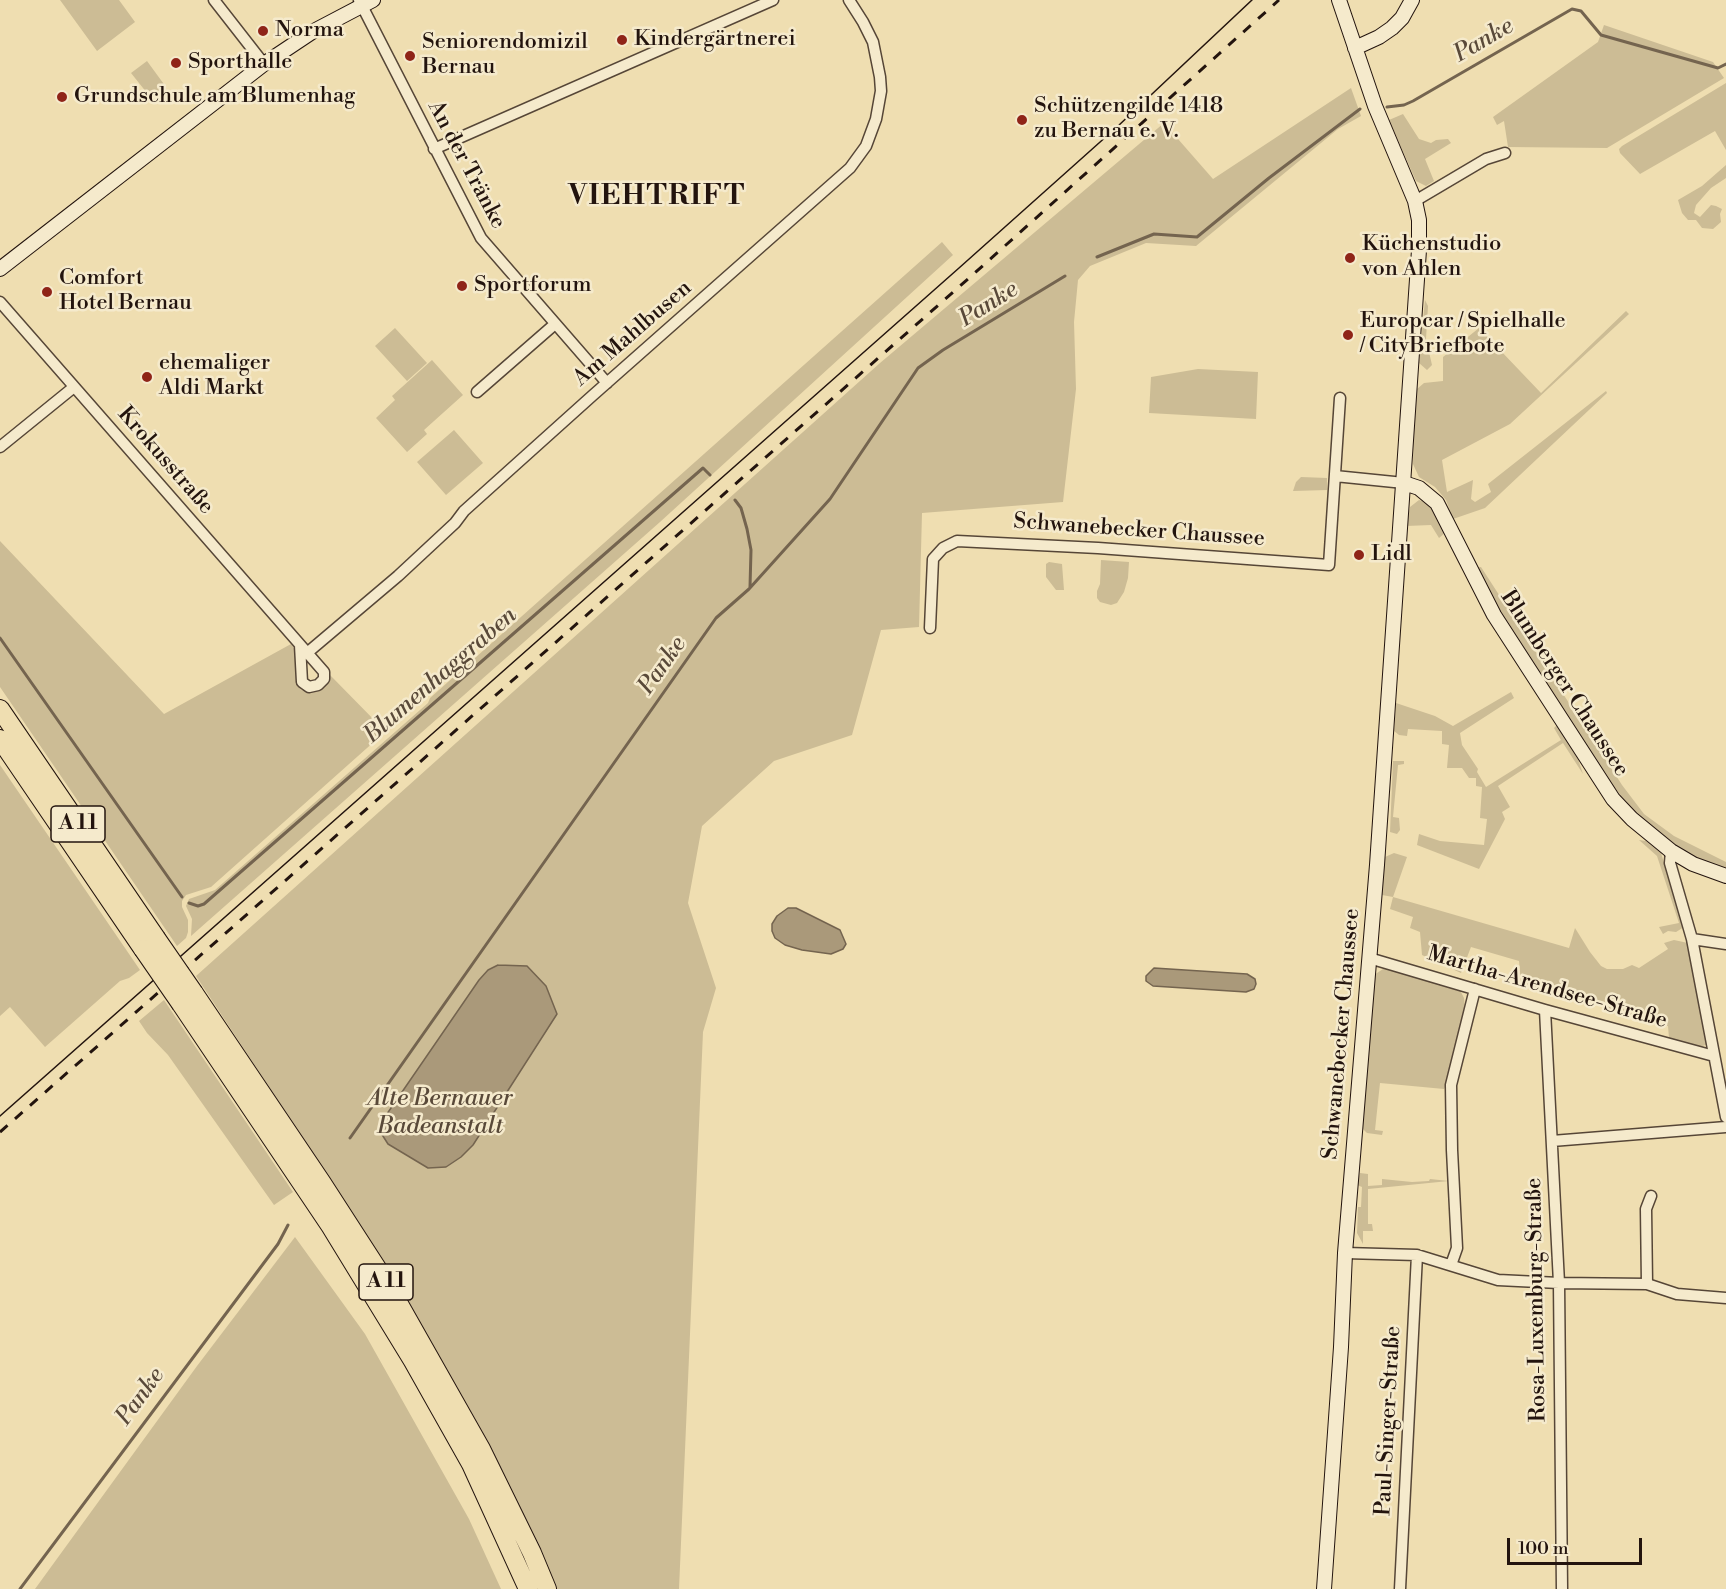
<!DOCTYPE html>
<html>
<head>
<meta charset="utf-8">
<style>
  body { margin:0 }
  #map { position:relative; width:1726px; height:1589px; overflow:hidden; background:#efdeb1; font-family:"Libre Bodoni",serif }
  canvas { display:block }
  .scale { position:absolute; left:1507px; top:1538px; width:135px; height:27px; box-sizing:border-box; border:3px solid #23140e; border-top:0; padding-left:8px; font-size:18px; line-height:21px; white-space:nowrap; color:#23140e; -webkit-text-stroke:4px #f5eacc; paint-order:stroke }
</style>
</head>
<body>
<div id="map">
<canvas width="1726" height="1589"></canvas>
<div class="scale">100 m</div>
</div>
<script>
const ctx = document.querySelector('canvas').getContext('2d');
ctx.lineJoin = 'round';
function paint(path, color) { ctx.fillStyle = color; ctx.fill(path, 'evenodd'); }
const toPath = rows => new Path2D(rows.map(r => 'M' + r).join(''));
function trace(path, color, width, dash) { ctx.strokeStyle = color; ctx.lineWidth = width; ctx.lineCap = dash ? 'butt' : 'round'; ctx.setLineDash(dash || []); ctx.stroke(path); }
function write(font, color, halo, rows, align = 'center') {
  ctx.font = font + ' "Libre Bodoni",serif'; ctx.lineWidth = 5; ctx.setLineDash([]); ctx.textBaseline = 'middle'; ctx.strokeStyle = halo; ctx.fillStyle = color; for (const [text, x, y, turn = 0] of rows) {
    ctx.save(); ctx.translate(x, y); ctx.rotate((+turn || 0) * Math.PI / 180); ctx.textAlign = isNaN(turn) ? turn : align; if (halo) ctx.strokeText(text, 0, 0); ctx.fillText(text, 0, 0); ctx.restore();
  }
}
const green = toPath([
  [60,0,119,0,135,22,97,51],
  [1604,25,1713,62,1724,78,1607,148,1508,147,1504,121,1497,125,1493,117,1598,42],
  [147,61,166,87,151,98,131,73],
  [1726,83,1726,150,1715,131,1640,174,1620,153,1619,149,1622,146],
  [1351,88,1361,116,1338,129,1196,246,1146,243,1090,266,1078,280,1074,322,1076,389,1063,502,922,513,919,627,881,630,852,735,774,761,702,826,688,903,716,988,703,1032,679,1589,557,1589,490,1445,399,1285,196,976,880,363,1164,123,1213,179],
  [1403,114,1419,139,1431,143,1436,140,1448,139,1451,143,1425,159,1434,181,1426,186,1416,181,1389,120],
  [1726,165,1726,178,1711,188,1696,205,1694,213,1700,217,1711,205,1716,206,1722,209,1720,214,1721,222,1713,229,1702,228,1696,220,1688,220,1682,213,1678,200,1702,186],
  [942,242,953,255,660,522,191,936,192,919,186,906,189,899,215,890,428,703,430,698],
  [1425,300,1428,306,1426,339,1432,365,1427,370,1419,363],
  [1626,311,1629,314,1510,424,1442,460,1447,492,1473,480,1471,499,1475,502,1491,492,1488,484,1606,391,1607,393,1485,508,1453,519,1446,500,1435,487,1419,477,1413,464,1414,395,1417,389,1424,383,1443,381,1443,357,1479,328,1541,393],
  [395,328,427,363,407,381,375,346],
  [432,360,463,395,424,430,427,434,407,452,376,418,395,400,392,396],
  [1198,369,1258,372,1256,419,1149,413,1151,377],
  [454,430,483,463,446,495,417,462],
  [1301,477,1327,478,1327,490,1293,491,1296,482],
  [1419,500,1425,502,1438,514,1446,532,1439,538,1431,525,1406,526,1410,507],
  [0,541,164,714,291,644,296,651,296,682,301,690,311,692,327,682,330,675,383,729,376,740,211,887,186,895,182,901,182,907,188,920,188,932,186,938,177,946,0,687],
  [1101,560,1129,562,1128,578,1124,592,1117,603,1111,605,1100,602,1097,598,1097,591,1100,584],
  [1049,562,1062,564,1064,590,1056,590,1046,577,1046,564],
  [1481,567,1622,785,1644,814,1674,836,1726,862,1726,871,1701,861,1678,849,1638,816,1623,799,1585,747,1587,745,1570,719,1567,721,1505,625,1473,568],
  [1511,692,1514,698,1460,733,1462,745,1478,769,1477,772,1486,787,1561,740,1554,728,1557,725,1578,759,1583,774,1563,743,1498,786,1510,807,1502,812,1505,819,1479,869,1417,845,1419,834,1440,841,1484,845,1487,819,1480,818,1482,787,1476,786,1476,778,1469,778,1462,768,1447,768,1449,745,1442,744,1442,731,1408,729,1407,736,1399,735,1394,731,1396,703,1435,716,1453,726],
  [1393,761,1404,761,1404,764,1398,765,1393,817,1399,818,1400,830,1397,834,1390,832],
  [0,765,140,970,129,978,120,981,45,1047,10,1007,0,1016],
  [1639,840,1646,841,1661,853,1684,927,1676,932,1668,931,1663,934,1659,927,1679,923,1657,856],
  [1394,853,1407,857,1393,897,1569,948,1575,928,1590,952,1601,966,1607,969,1623,969,1632,965,1639,968,1668,949,1664,943,1674,940,1688,943,1708,1044,1700,1047,1669,1038,1668,1026,1521,983,1519,961,1471,947,1461,973,1422,955,1420,932,1410,928,1413,917,1390,909,1393,897,1382,895,1385,857],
  [1386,967,1459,988,1464,998,1465,1008,1447,1083,1444,1089,1380,1083,1375,1130,1383,1131,1382,1135,1367,1133,1361,1127,1374,975],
  [164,1000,293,1192,274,1205,168,1055,147,1033,139,1021],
  [1360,1173,1368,1174,1368,1186,1382,1185,1382,1179,1412,1182,1429,1181,1430,1179,1449,1181,1368,1189,1368,1224,1372,1224,1373,1231,1363,1231,1363,1244,1357,1233,1358,1207,1361,1207,1362,1187,1357,1185],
  [295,1237,365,1334,469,1519,501,1589,35,1589,197,1366]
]);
const water = toPath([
  [788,908,796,908,840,930,846,944,843,949,831,954,802,950,785,945,775,938,772,931,772,924,777,916,788,908],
  [498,965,527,966,546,986,557,1014,473,1145,461,1157,446,1167,428,1168,388,1144,381,1133,380,1124,479,980,488,970,498,965],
  [1154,968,1247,974,1255,979,1256,984,1254,989,1246,992,1153,986,1146,981,1146,976,1154,968]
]);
const stream = toPath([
  [1387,107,1404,105,1413,101,1572,9,1581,11,1601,35,1718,68,1726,64],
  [1097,257,1154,234,1197,237,1269,178,1360,109],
  [735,500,741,508,747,529,751,550,750,587],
  [0,638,182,897],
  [189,903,198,906,204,904,703,468,710,475],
  [350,1138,716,618,749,589,830,499,918,368,943,350,1065,276],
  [20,1589,278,1244,288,1225]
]);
const street = toPath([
  [214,0,264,64],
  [359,0,481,238,607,383],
  [434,149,773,0],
  [1415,201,1486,159,1505,153],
  [0,302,324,672,324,679,318,685,309,687,302,682,300,645],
  [477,392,555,324],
  [0,447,74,387],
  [1335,476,1404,483],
  [930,628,933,559,943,548,957,541,1098,548,1329,565,1340,398],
  [307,653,398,576,455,523,464,511,592,396,850,168,866,146,876,119,881,91,880,77,873,42,863,22,849,0],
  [1671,851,1670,863,1692,939,1726,1117],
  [1692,939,1726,944],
  [1369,958,1545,1010,1714,1056],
  [1545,1010,1559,1283,1562,1589],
  [1552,1141,1726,1127],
  [1345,1253,1417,1255,1498,1280,1559,1283,1647,1284,1677,1294,1726,1298],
  [1451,1265,1457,1248,1452,1150,1451,1085,1475,989],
  [1647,1284,1646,1209,1651,1196],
  [1400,1589,1417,1255]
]);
const secondary = toPath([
  [1355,48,1379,37,1392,28,1402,18,1412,0],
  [0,269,264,64,312,32,373,0],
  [1404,483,1419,488,1437,503,1494,615,1613,799,1632,819,1671,851,1693,864,1726,876],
  [1324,1589,1341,1347,1345,1253,1377,865,1419,250,1419,220,1415,201,1375,106,1339,0]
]);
const highway = toPath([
  [0,709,156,938],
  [0,739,143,949],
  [194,993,322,1183,391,1290,481,1449,532,1553,547,1589],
  [181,1004,331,1227,413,1361,471,1464,528,1589]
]);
const tram = toPath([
  [0,1116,959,268,1118,126,1252,0]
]);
const rail = toPath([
  [0,1132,968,279,1279,0]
]);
const highwayBridge = toPath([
  [156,938,194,993],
  [143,949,181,1004]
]);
const markers = [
  [263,31,6,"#8f2418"],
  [622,40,6,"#8f2418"],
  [410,56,6,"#8f2418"],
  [176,63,6,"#8f2418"],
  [62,97,6,"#8f2418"],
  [1022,120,6,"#8f2418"],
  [1350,258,6,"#8f2418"],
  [462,286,6,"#8f2418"],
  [47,292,6,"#8f2418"],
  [1348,335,6,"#8f2418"],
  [147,377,6,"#8f2418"],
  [1359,555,6,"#8f2418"]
];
const shields = [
  [78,824,54],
  [386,1282,54]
];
const shieldNames = [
  ["A 11",78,824],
  ["A 11",386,1282]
];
const poiNames = [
  ["Norma",275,31],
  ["Kindergärtnerei",634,40],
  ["Seniorendomizil",422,43],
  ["Bernau",422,68],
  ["Sporthalle",188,63],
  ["Grundschule am Blumenhag",74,97],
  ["Schützengilde 1418",1034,107],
  ["zu Bernau e. V.",1034,132],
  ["Küchenstudio",1362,245],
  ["von Ahlen",1362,270],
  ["Comfort",59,279],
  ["Hotel Bernau",59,304],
  ["Sportforum",474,286],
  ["Europcar / Spielhalle",1360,322],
  ["/ CityBriefbote",1360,347],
  ["ehemaliger",159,364],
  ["Aldi Markt",159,389],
  ["Lidl",1371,555]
];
const streetNames = [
  ["An der Tränke",466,165,62],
  ["Am Mahlbusen",633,334,-41],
  ["Krokusstraße",165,461,49],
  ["Schwanebecker Chaussee",1139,531,4],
  ["Blumberger Chaussee",1564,684,57],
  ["Martha-Arendsee-Straße",1547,988,16],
  ["Schwanebecker Chaussee",1342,1034,-85],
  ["Rosa-Luxemburg-Straße",1537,1300,-91],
  ["Paul-Singer-Straße",1389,1421,-87]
];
const waterNames = [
  ["Panke",1484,41,-30],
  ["Panke",989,305,-32],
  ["Panke",663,666,-55],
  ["Blumenhaggraben",441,676,-41],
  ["Alte Bernauer",440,1099],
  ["Badeanstalt",440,1127],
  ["Panke",141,1397,-54]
];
const districtNames = [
  ["VIEHTRIFT",657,197]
];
paint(green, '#ccbc95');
paint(water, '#aa997a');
trace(water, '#74644f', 1.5);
trace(stream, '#74644f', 3);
trace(street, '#564637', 13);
trace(secondary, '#23140e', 16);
trace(highway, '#23140e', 20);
trace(street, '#f5eacc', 10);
trace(secondary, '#f5eacc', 14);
trace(highway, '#efdeb1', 18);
trace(tram, '#23140e', 1.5);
trace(rail, '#23140e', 3, [10, 10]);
trace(highwayBridge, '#23140e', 20, []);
trace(highwayBridge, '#efdeb1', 18);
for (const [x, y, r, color] of markers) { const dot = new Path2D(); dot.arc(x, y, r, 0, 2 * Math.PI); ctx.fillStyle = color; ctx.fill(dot); trace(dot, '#f5eacc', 2); }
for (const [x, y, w] of shields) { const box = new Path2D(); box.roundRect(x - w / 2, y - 18, w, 36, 4.5); ctx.fillStyle = '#f5eacc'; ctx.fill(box); trace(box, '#23140e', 1.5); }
write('bold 21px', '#23140e', null, shieldNames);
write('22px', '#23140e', '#f5eacc', poiNames, 'left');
write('22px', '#23140e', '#f5eacc', streetNames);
write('italic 24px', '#594939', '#f5eacc', waterNames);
ctx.letterSpacing = '1.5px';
write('bold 28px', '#23140e', '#f5eacc', districtNames);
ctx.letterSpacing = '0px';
</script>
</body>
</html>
